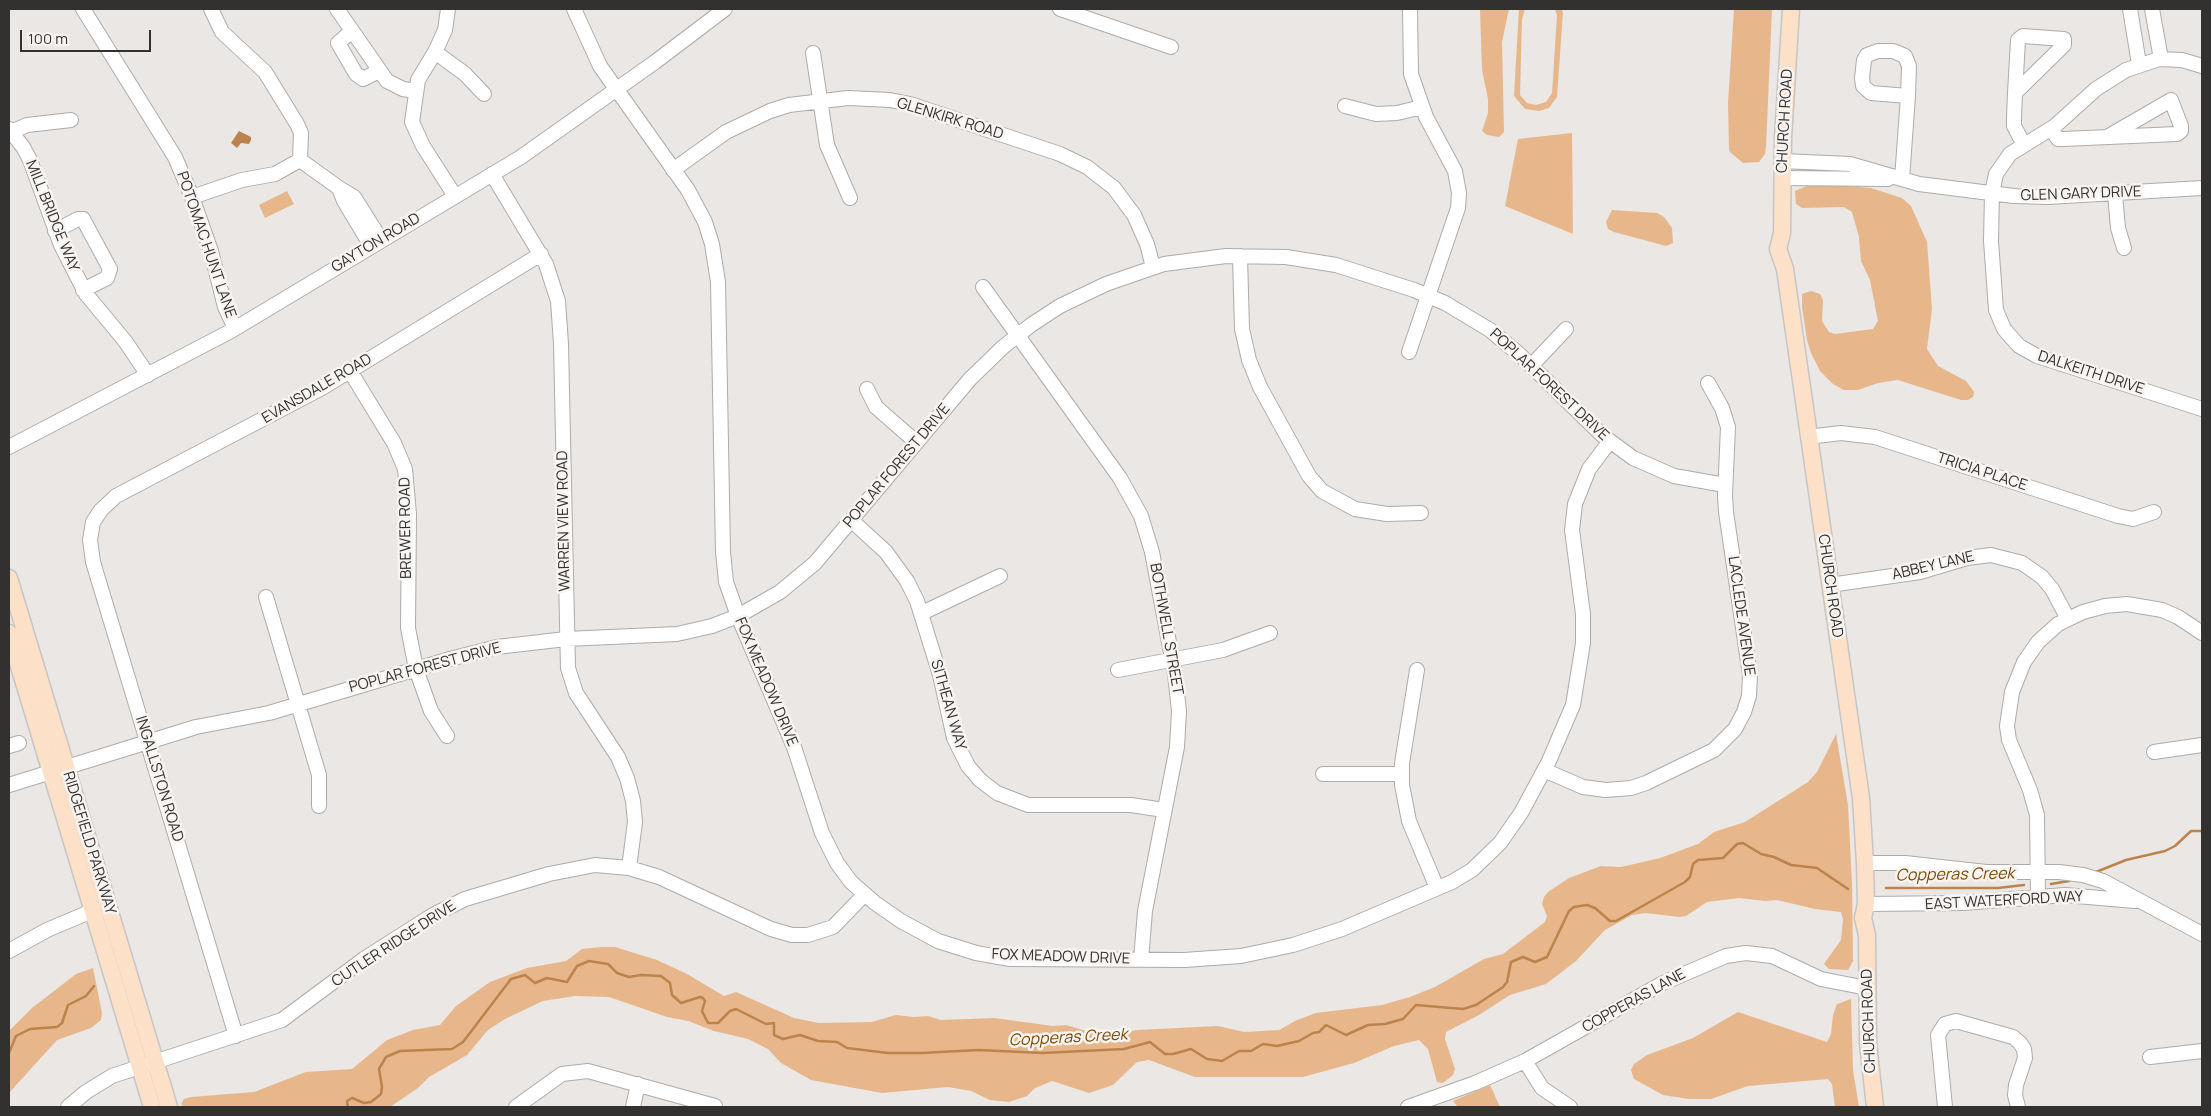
<!DOCTYPE html>
<html>
<head>
<meta charset="utf-8">
<style>
  body { margin:0 }
  #map { position:relative; width:2211px; height:1116px; overflow:hidden; background:#eae7e4; font-family:Manrope,sans-serif }
  canvas { display:block }
  .frame { position:absolute; inset:0; border:10px solid #323130; pointer-events:none }
  .scale { position:absolute; left:20px; top:30px; width:131px; height:22px; box-sizing:border-box; border:2px solid #323130; border-top:0; padding-left:6px; font-size:15px; line-height:18px; white-space:nowrap; color:#323130; -webkit-text-stroke:4px #f7f4f2; paint-order:stroke }
</style>
</head>
<body>
<div id="map">
<canvas width="2211" height="1116"></canvas>
<div class="frame"></div>
<div class="scale">100 m</div>
</div>
<script>
const ctx = document.querySelector('canvas').getContext('2d');
ctx.lineJoin = 'round';
function paint(path, color) { ctx.fillStyle = color; ctx.fill(path, 'evenodd'); }
const toPath = rows => new Path2D(rows.map(r => 'M' + r).join(''));
function trace(path, color, width, dash) { ctx.strokeStyle = color; ctx.lineWidth = width; ctx.lineCap = dash ? 'butt' : 'round'; ctx.setLineDash(dash || []); ctx.stroke(path); }
function write(font, color, halo, rows, align = 'center') {
  ctx.font = font + ' Manrope,sans-serif'; ctx.lineWidth = 5; ctx.setLineDash([]); ctx.textBaseline = 'middle'; ctx.strokeStyle = halo; ctx.fillStyle = color; for (const [text, x, y, turn = 0] of rows) {
    ctx.save(); ctx.translate(x, y); ctx.rotate((+turn || 0) * Math.PI / 180); ctx.textAlign = isNaN(turn) ? turn : align; if (halo) ctx.strokeText(text, 0, 0); ctx.fillText(text, 0, 0); ctx.restore();
  }
}
const green = toPath([
  [1480,9,1509,9,1502,42,1504,132,1499,137,1487,135,1482,131,1488,113,1488,99,1482,70],
  [1519,9,1525,9,1522,19,1520,95,1527,103,1536,105,1546,102,1552,93,1557,15,1555,9,1561,9,1563,12,1557,97,1549,108,1539,111,1525,109,1514,96],
  [1734,9,1772,9,1766,147,1765,154,1759,162,1743,163,1730,152,1729,149,1728,103],
  [1572,133,1573,234,1505,206,1518,139],
  [1826,184,1871,188,1902,198,1911,206,1927,242,1928,255,1932,309,1927,349,1938,366,1966,381,1974,392,1973,397,1968,400,1961,400,1898,380,1878,383,1858,390,1844,390,1833,384,1820,371,1811,353,1807,340,1802,307,1802,294,1811,291,1820,294,1823,300,1822,321,1829,332,1835,334,1873,329,1878,321,1870,280,1861,261,1859,237,1852,212,1844,207,1802,208,1796,204,1795,191,1807,186],
  [287,191,294,204,265,218,259,205],
  [1612,210,1657,213,1664,217,1672,228,1673,243,1666,246,1614,232,1608,229,1606,222],
  [1836,734,1848,805,1852,883,1853,961,1848,970,1829,969,1824,964,1841,940,1843,919,1841,912,1815,909,1777,900,1765,901,1739,898,1707,902,1686,916,1680,917,1645,913,1632,915,1605,930,1576,961,1546,984,1510,995,1479,1015,1446,1032,1445,1039,1455,1069,1453,1075,1443,1083,1437,1082,1428,1049,1419,1040,1394,1046,1354,1063,1303,1077,1195,1077,1149,1060,1137,1062,1113,1085,1089,1093,1052,1081,1035,1088,1027,1096,1009,1102,990,1100,971,1091,948,1087,882,1093,811,1080,781,1063,768,1049,748,1039,714,1031,688,1021,667,1017,609,997,575,996,543,1001,505,1019,488,1030,467,1055,429,1077,418,1088,390,1107,184,1107,181,1104,184,1099,191,1097,254,1092,306,1072,352,1069,387,1040,413,1030,440,1025,456,1006,490,982,527,968,566,961,582,949,602,947,615,947,657,960,687,974,724,996,736,992,794,1018,819,1023,872,1022,896,1015,914,1017,928,1016,941,1020,994,1018,1053,1026,1066,1025,1103,1036,1137,1030,1218,1026,1244,1032,1279,1030,1297,1020,1316,1013,1382,1005,1410,997,1435,987,1484,959,1503,954,1545,922,1547,916,1542,904,1544,897,1548,892,1569,878,1601,866,1621,867,1660,858,1698,844,1714,832,1745,822,1808,782,1817,772],
  [93,968,102,1013,101,1020,91,1028,57,1040,9,1093,9,1031,32,1008,76,974],
  [1851,999,1853,1070,1859,1107,1835,1107,1832,1084,1828,1079,1748,1086,1711,1099,1689,1099,1663,1095,1634,1079,1631,1070,1634,1064,1647,1055,1693,1038,1738,1012,1827,1042,1831,1034,1833,1015,1837,1004],
  [1490,1085,1500,1107,1458,1107,1453,1101]
]);
const water = toPath([
  [239,131,251,137,251,140,249,144,241,143,237,148,231,143]
]);
const stream = toPath([
  [2096,872,2126,860,2165,851,2175,846,2191,831,2202,831],
  [2051,884,2069,881],
  [1886,888,1998,888,2024,885],
  [9,1053,16,1036,30,1029,57,1027,62,1023,68,1005,86,996,94,986],
  [348,1107,347,1101,352,1098,364,1103,371,1102,381,1094,382,1087,379,1069,386,1057,400,1051,452,1049,463,1042,511,979,525,975,535,983,547,978,567,982,577,966,589,961,608,964,617,973,629,977,641,975,661,976,670,983,672,995,681,1003,700,997,703,998,705,1001,702,1011,708,1023,718,1023,730,1011,736,1009,766,1024,774,1023,774,1035,783,1039,800,1035,818,1041,837,1042,847,1048,888,1053,921,1053,979,1050,1042,1053,1124,1049,1150,1042,1165,1054,1173,1054,1191,1049,1207,1059,1222,1061,1239,1051,1251,1051,1263,1044,1277,1046,1299,1041,1313,1033,1319,1032,1326,1025,1346,1035,1368,1025,1385,1024,1403,1019,1416,1005,1463,1009,1476,1005,1503,987,1507,982,1511,962,1523,957,1535,962,1547,957,1569,911,1574,907,1587,905,1595,908,1610,921,1616,921,1685,882,1690,877,1693,864,1698,860,1723,858,1737,844,1743,843,1761,854,1774,857,1791,865,1817,868,1848,889]
]);
const minor = toPath([
  [83,9,175,157,192,197,211,251,225,307,235,328],
  [211,9,222,32,265,72,297,124,301,133,300,160,339,188],
  [337,9,387,81,403,89,415,91],
  [448,9,445,30,435,52,418,80,412,122,423,146,455,196],
  [574,9,600,66,688,190,705,222,712,244,718,282,723,552,726,582,738,616,794,747,822,833,837,863,851,882,875,903,901,921,938,941,976,953,1010,959,1184,960,1241,956,1293,945,1342,929,1452,882,1472,870,1500,843,1521,813,1549,761,1573,705,1583,643,1583,614,1572,530,1575,504,1589,469,1610,441],
  [1060,9,1171,47],
  [2130,9,2139,64],
  [2152,9,2161,59],
  [352,31,338,43,356,74,363,79,379,71],
  [1878,51,1893,51,1905,56,1909,66,1908,96,1871,93,1863,86,1862,78,1864,60,1867,55,1878,51],
  [435,52,465,74,484,94],
  [813,53,827,145,850,198],
  [2202,66,2182,60,2159,59,2126,70,2096,89,2055,126,2010,154,1996,174,1992,193,1991,241,1996,310,2004,329,2019,346,2037,356,2202,409],
  [2015,93,2064,45,2064,39,2023,36,2018,40,2015,93,2014,117,2014,126,2024,145],
  [1345,106,1376,114,1397,113,1422,107],
  [9,129,23,147,30,160,61,245,86,294,125,341,148,375],
  [2051,129,2058,139,2063,139,2177,134,2181,131,2181,126,2171,100,2107,137],
  [11,132,27,125,71,120],
  [1782,161,1850,164,1919,184,2014,196,2048,197,2202,188],
  [673,170,726,132,770,111,789,105,848,98,890,100,910,104,1060,154,1087,167,1114,188,1134,215,1147,244,1153,267],
  [492,174,546,264,558,301,561,344,568,668,576,693,618,757,627,778,633,801,635,822,629,868],
  [1782,178,1888,179],
  [1902,179,1908,96],
  [2115,194,2118,228,2124,248],
  [192,197,242,180,275,174,300,160],
  [55,231,78,219,83,219,110,269,107,278,83,290],
  [371,246,344,201,339,188,354,197,381,240],
  [1240,256,1242,329,1249,360,1260,387,1309,476,1322,491,1355,509,1387,514,1421,513],
  [983,287,1120,478,1141,516,1152,552,1175,674,1179,711,1177,747,1145,911,1141,960],
  [1409,352,1458,208,1459,193,1455,171,1426,117,1411,74,1410,9],
  [1531,366,1566,329],
  [350,371,394,443,405,469,409,514,408,628,416,669,431,711,447,736],
  [867,389,876,407,916,442],
  [1808,437,1841,433,1875,437,2118,516,2133,519,2154,512],
  [9,447,231,331,521,157,655,62,725,9],
  [851,520,886,552,907,581,917,601,940,675,954,738,968,766,980,780,997,793,1028,805,1131,805,1164,810],
  [1830,585,1920,572,1967,558,1991,555,2022,563,2042,577,2052,589,2068,619],
  [266,597,319,775,319,806],
  [922,613,1000,576],
  [1118,670,1223,650,1270,633],
  [1417,670,1402,763,1402,785,1409,821,1437,888],
  [9,746,19,743],
  [2154,752,2202,745],
  [1544,770,1583,787,1606,790,1631,788,1646,783,1714,750,1735,729,1744,712,1749,696,1750,675,1726,512,1725,495,1728,427,1722,408,1708,383],
  [1323,774,1402,774],
  [9,785,196,727,269,713,450,659,497,647,566,639,677,634,712,626,738,616,780,592,815,563,970,379,1003,347,1031,325,1060,306,1106,284,1164,264,1226,256,1286,257,1336,265,1414,290,1445,303,1490,330,1520,355,1602,435,1633,458,1674,476,1725,485],
  [1865,863,1905,863,1986,872,2059,872,2083,875,2103,881,2202,934],
  [2038,897,2037,815,2030,790,2009,740,2007,726,2012,692,2024,662,2038,642,2058,624,2083,612,2105,606,2127,604,2162,610,2178,617,2202,633],
  [1866,904,1963,903,2065,895,2135,901],
  [9,951,47,930,92,911],
  [236,1036,93,562,90,540,93,522,101,510,116,496,322,388,541,254],
  [2150,1057,2202,1051],
  [1525,1061,1542,1088,1570,1107],
  [68,1107,86,1092,112,1076,282,1020,364,959,433,915,465,899,549,874,595,865,629,868,659,877,771,929,792,935,808,935,833,927,865,894],
  [516,1107,562,1074,588,1071,715,1106],
  [633,1107,638,1084],
  [1408,1107,1475,1083,1525,1061,1663,983,1726,956,1746,953,1772,956,1821,979,1867,988],
  [1945,1107,1938,1035,1945,1024,1956,1021,2013,1037,2020,1043,2024,1049,2025,1058,2016,1085,2015,1095,2018,1107]
]);
const major = toPath([
  [1791,9,1783,138,1782,233,1778,249,1785,269,1861,798,1865,863,1866,904,1863,918,1867,935,1868,1043,1875,1107],
  [9,578,169,1107],
  [9,633,152,1107]
]);
const streetNames = [
  ["GLENKIRK ROAD",950,119,17],
  ["CHURCH ROAD",1785,121,-87],
  ["GLEN GARY DRIVE",2081,194,-2],
  ["MILL BRIDGE WAY",52,216,68],
  ["GAYTON ROAD",376,243,-31],
  ["POTOMAC HUNT LANE",206,245,71],
  ["DALKEITH DRIVE",2091,373,18],
  ["POPLAR FOREST DRIVE",1549,385,43],
  ["EVANSDALE ROAD",317,389,-30],
  ["POPLAR FOREST DRIVE",897,466,-50],
  ["TRICIA PLACE",1982,472,18],
  ["WARREN VIEW ROAD",564,521,-91],
  ["BREWER ROAD",406,528,-91],
  ["ABBEY LANE",1933,566,-13],
  ["CHURCH ROAD",1830,586,82],
  ["LACLEDE AVENUE",1741,616,82],
  ["BOTHWELL STREET",1166,629,80],
  ["POPLAR FOREST DRIVE",425,668,-15],
  ["FOX MEADOW DRIVE",766,682,67],
  ["SITHEAN WAY",948,705,74],
  ["INGALLSTON ROAD",159,779,73],
  ["RIDGEFIELD PARKWAY",89,843,73],
  ["EAST WATERFORD WAY",2004,901,-3],
  ["CUTLER RIDGE DRIVE",394,944,-33],
  ["FOX MEADOW DRIVE",1061,957,2],
  ["COPPERAS LANE",1634,1001,-29],
  ["CHURCH ROAD",1869,1021,-92]
];
const waterNames = [
  ["Copperas Creek",1955,875,-1],
  ["Copperas Creek",1068,1038,-3]
];
paint(green, '#e7b78b');
paint(water, '#bc834d');
trace(stream, '#bc834d', 2.5);
trace(minor, '#aeaba8', 16);
trace(major, '#c6c5c5', 19);
trace(minor, '#fff', 14);
trace(major, '#fce0c8', 16);
write('15px', '#323130', '#f7f4f2', streetNames);
write('italic 16px', '#7f4802', '#f7f4f2', waterNames);
</script>
</body>
</html>
